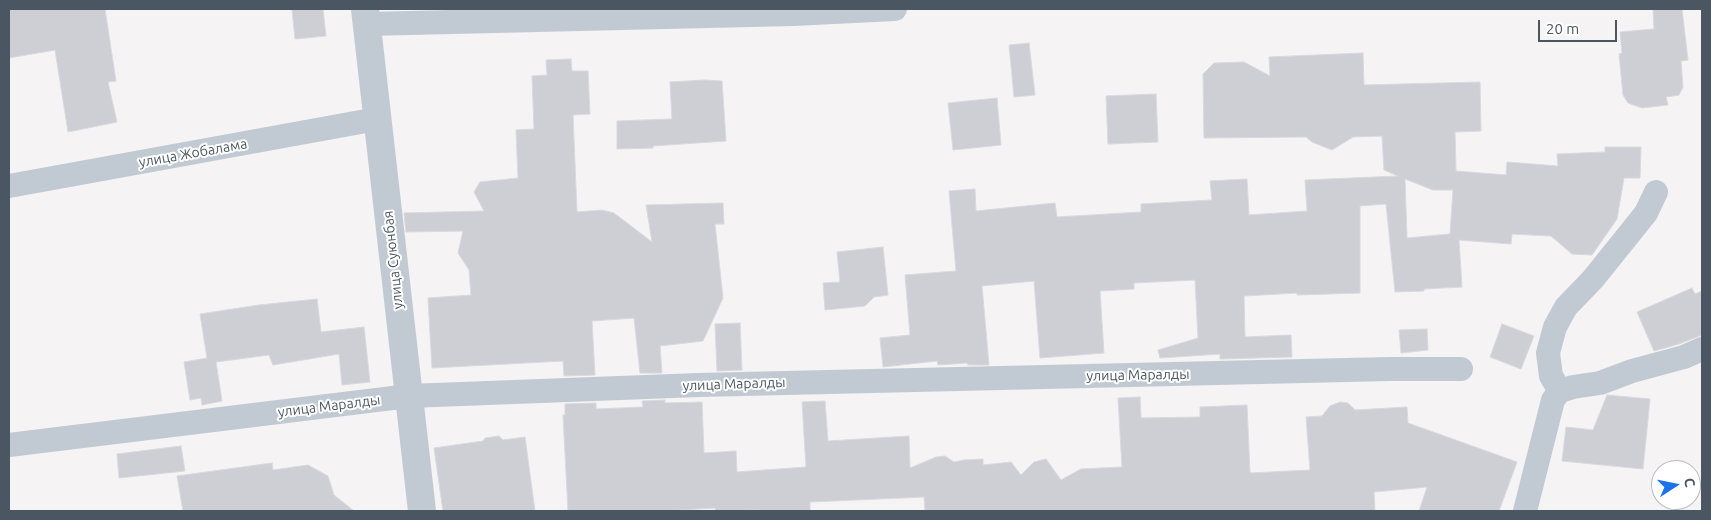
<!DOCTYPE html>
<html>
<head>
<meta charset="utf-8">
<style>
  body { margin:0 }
  #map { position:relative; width:1711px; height:520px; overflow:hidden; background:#f5f3f3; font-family:Ubuntu,sans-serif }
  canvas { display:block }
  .frame { position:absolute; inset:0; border:10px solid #4a5661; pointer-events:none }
  .north { position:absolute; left:1651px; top:460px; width:50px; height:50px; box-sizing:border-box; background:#fff; border:1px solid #b7bbc0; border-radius:50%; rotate:79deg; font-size:14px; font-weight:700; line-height:20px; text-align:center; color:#4a5661 }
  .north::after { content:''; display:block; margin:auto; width:18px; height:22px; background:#1a73e8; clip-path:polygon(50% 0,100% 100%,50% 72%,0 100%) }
  .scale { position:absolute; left:1538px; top:20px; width:79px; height:22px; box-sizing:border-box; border:2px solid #4a5661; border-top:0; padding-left:6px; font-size:15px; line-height:18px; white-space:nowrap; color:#4a5661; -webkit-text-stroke:4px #fff; paint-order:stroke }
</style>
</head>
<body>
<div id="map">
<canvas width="1711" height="520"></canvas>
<div class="frame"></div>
<div class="north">С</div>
<div class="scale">20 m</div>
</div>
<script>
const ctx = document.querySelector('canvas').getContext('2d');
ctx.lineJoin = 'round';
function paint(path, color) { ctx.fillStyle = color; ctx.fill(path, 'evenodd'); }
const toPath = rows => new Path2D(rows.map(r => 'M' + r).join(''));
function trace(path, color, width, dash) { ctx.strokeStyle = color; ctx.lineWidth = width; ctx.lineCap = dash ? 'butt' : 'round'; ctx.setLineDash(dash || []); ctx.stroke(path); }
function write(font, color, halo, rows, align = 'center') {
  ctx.font = font + ' Ubuntu,sans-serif'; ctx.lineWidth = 4; ctx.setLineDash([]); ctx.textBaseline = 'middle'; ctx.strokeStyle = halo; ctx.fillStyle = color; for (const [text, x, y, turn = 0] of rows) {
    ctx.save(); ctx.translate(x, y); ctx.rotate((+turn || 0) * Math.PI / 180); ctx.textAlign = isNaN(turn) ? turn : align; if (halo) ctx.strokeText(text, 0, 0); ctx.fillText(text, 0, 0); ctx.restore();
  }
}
const building = toPath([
  [9,9,105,9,116,81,108,82,117,122,68,132,55,50,9,58,9,9],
  [292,9,323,9,326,36,295,39,292,9],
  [1653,9,1682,9,1688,60,1681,61,1683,87,1679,95,1666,97,1668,105,1642,108,1628,103,1623,95,1619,54,1622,53,1620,32,1654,29,1653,9],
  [1029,43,1035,95,1014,97,1009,45,1029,43],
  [1363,53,1364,85,1480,82,1481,131,1455,132,1456,171,1506,175,1507,162,1558,166,1557,154,1605,152,1605,147,1641,147,1640,178,1624,178,1617,219,1592,255,1572,254,1551,236,1512,234,1511,244,1459,240,1462,287,1424,289,1424,291,1395,292,1386,204,1360,206,1360,293,1297,295,1297,293,1244,296,1245,337,1291,335,1292,357,1220,359,1220,354,1160,358,1158,350,1198,338,1195,280,1134,283,1134,289,1100,291,1104,353,1040,358,1034,281,982,286,989,365,968,365,967,363,938,365,937,361,883,367,880,338,910,335,905,275,956,271,949,191,975,189,976,211,1055,203,1057,217,1141,212,1141,204,1212,200,1210,181,1247,179,1249,215,1307,211,1305,180,1398,176,1384,170,1382,136,1353,137,1332,150,1312,142,1306,137,1204,138,1203,74,1214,63,1244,62,1270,76,1269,57,1363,53],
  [1405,179,1433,190,1453,190,1450,234,1407,238,1405,179],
  [571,59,572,71,588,71,590,114,573,115,577,212,602,210,614,213,652,242,646,205,723,203,724,224,715,224,723,298,703,341,660,346,662,373,640,373,634,318,592,321,595,375,564,376,563,361,432,368,428,298,471,295,469,270,458,253,463,231,406,232,404,213,484,211,474,192,480,182,518,178,516,130,534,129,532,76,547,75,546,60,571,59],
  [705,80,722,81,726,141,653,146,653,148,617,149,617,121,672,119,670,82,705,80],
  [1156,94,1158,142,1108,144,1106,96,1156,94],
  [997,98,1001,145,953,150,948,103,997,98],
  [883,247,888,295,874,297,865,306,825,310,823,283,840,282,837,252,883,247],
  [1692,288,1695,294,1702,291,1702,335,1679,344,1654,351,1637,312,1692,288],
  [317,299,321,332,364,327,370,382,342,385,339,354,273,365,269,355,216,362,222,401,202,405,201,398,190,400,184,362,207,358,200,314,259,305,317,299],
  [740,323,742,370,717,371,715,324,740,323],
  [1502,324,1534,336,1521,369,1490,357,1502,324],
  [1427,329,1428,350,1401,353,1399,330,1427,329],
  [1607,395,1650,399,1643,469,1562,461,1566,427,1593,430,1607,395],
  [1140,397,1141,418,1200,417,1200,407,1247,405,1250,473,1310,470,1306,417,1322,416,1330,406,1340,402,1348,403,1355,410,1407,407,1408,423,1517,462,1499,511,1419,511,1427,487,1374,492,1375,511,925,511,924,497,810,502,810,511,759,511,759,510,716,511,715,508,662,511,568,511,563,415,565,415,565,404,596,403,596,409,643,407,642,401,665,400,665,403,702,402,704,453,736,451,737,472,806,467,802,402,825,401,828,441,909,436,910,468,936,457,945,456,954,462,964,460,983,459,983,465,1011,462,1021,475,1034,462,1046,459,1061,480,1081,469,1122,467,1118,398,1140,397],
  [499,436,503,440,525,437,535,511,443,511,434,448,483,441,485,438,499,436],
  [181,446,185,471,119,478,117,454,181,446],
  [272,463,273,470,308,465,328,476,334,495,354,511,183,511,177,476,272,463]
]);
const minor = toPath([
  [367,24,793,14,895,9],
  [9,186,377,119],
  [1560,391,1551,376,1548,353,1555,327,1566,307,1593,279,1646,213,1656,192],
  [9,445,409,396,699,385,1390,369,1461,369],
  [1525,511,1553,400,1560,391,1573,387,1600,383,1632,371,1684,357,1702,349]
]);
const tertiary = toPath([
  [365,9,422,511]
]);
const streetNames = [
  ["улица Жобалама",193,153,-10],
  ["улица Суюнбая",393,260,-96],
  ["улица Маралды",1138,375,-1],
  ["улица Маралды",734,384,-2],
  ["улица Маралды",329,406,-7]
];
paint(building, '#cdcfd5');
trace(building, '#d7d9de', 1);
trace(minor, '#c1cad2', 24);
trace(tertiary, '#c1cad2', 28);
write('14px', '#4a5661', '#fff', streetNames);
</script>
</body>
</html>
